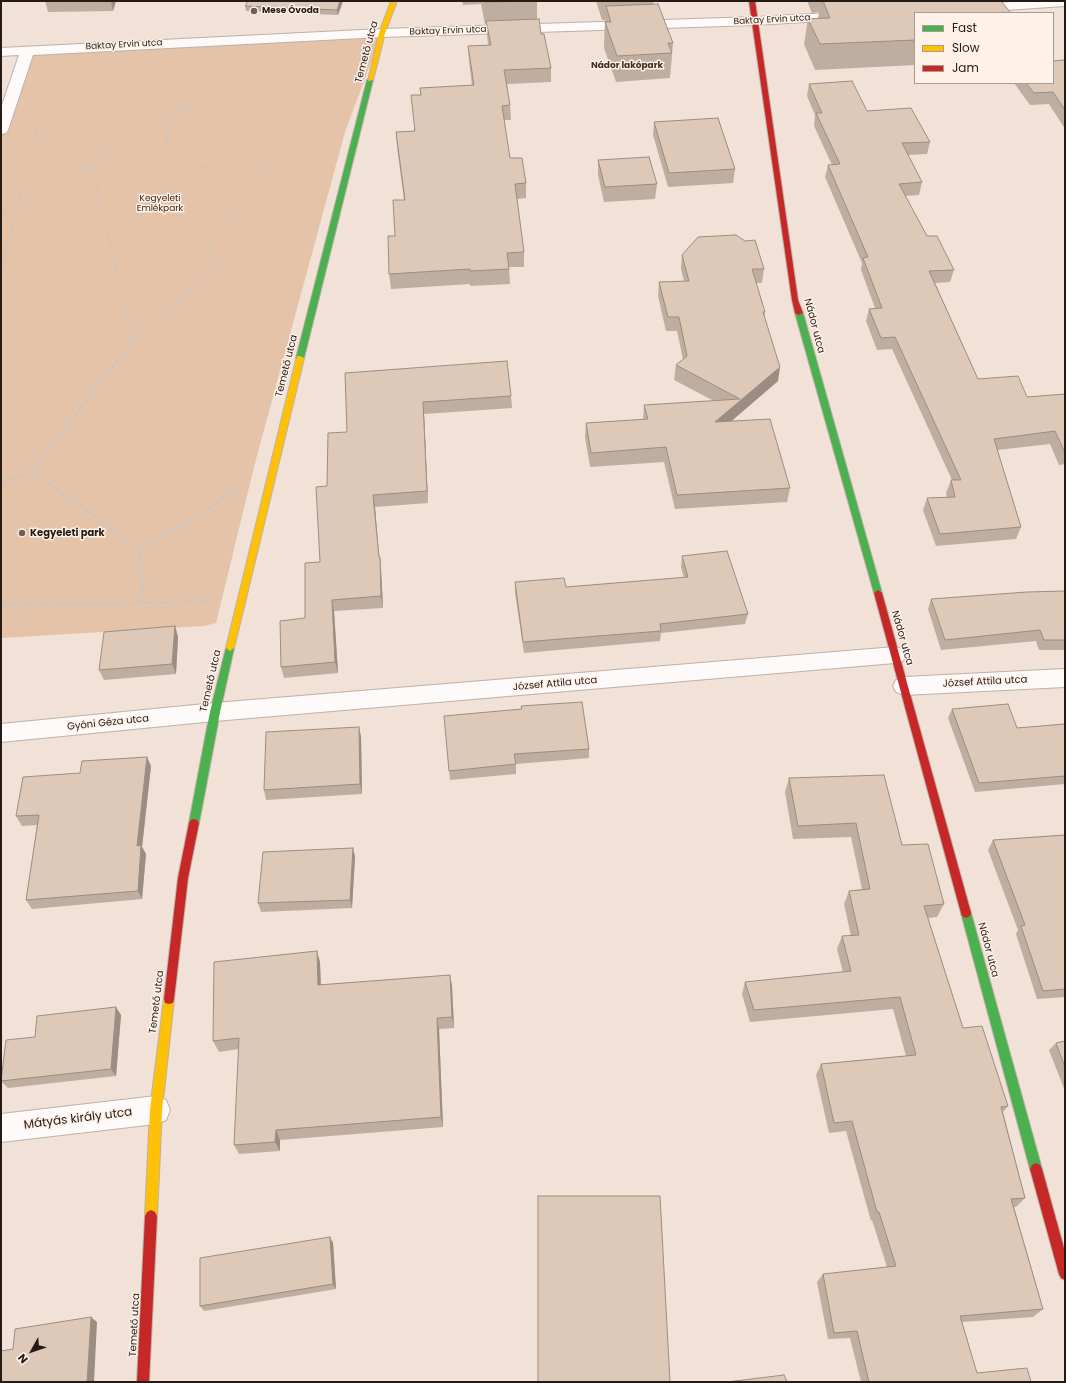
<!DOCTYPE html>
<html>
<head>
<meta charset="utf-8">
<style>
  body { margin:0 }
  #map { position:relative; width:1066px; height:1383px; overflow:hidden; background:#f1e1d6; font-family:Poppins,sans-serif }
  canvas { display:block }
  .frame { position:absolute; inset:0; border:2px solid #261b14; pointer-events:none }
  .legend { position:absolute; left:914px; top:12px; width:140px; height:72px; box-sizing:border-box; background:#fdf1e8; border:1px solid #a79b93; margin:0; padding:5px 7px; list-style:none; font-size:12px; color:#261b14 }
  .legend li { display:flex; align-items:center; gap:8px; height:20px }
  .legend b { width:20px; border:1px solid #a79b93 }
  .north { position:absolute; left:12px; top:1331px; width:40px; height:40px; -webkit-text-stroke:3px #fdf1e8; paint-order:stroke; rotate:230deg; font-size:11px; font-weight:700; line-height:16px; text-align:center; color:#261b14 }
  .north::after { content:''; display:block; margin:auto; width:14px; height:18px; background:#261b14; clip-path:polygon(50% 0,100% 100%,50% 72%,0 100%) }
</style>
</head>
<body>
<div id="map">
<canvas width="1066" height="1383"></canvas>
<div class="frame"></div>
<ul class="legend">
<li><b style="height:5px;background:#4caf50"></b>Fast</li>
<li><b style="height:5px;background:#ffc107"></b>Slow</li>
<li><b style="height:5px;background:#c62828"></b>Jam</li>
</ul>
<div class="north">N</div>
</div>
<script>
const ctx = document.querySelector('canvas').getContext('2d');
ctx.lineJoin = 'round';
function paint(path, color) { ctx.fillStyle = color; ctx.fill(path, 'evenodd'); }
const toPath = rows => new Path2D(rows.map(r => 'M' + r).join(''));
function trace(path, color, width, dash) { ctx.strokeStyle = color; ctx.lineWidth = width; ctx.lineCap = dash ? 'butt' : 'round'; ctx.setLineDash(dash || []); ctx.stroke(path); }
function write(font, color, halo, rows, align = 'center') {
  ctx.font = font + ' Poppins,sans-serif'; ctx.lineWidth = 3; ctx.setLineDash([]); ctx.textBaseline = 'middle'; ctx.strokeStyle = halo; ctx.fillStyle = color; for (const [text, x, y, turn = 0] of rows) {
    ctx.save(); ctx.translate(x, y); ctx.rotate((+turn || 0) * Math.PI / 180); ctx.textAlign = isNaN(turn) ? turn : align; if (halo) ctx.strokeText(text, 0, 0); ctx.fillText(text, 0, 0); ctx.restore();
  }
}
const green = toPath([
  [382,33,345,132,255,463,216,623,204,626,1,638,1,130,28,50]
]);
const pathFar1 = toPath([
  [266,62,239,83,204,101,177,111,168,130,166,146,191,165,222,170,265,169,294,164,326,147],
  [36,135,93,170],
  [1,212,87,166],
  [215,268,233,241,231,209],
  [1,270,47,93,41,87],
  [133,340,93,170,102,151,135,131,177,111,182,97,174,83,154,67],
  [134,340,215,268,208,238,231,208,264,170]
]);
const path = toPath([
  [132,339,133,341,32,471,141,550,238,489],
  [133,341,135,339],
  [1,483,32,471],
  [141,550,142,603],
  [1,605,212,602]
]);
const street = toPath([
  [1028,1,1065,1,1065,6,976,12,971,11,969,8,971,5,976,4,1028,1],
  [848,12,853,13,855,16,853,19,756,25,382,37,33,55,8,130,6,133,1,134,1,108,19,55,1,56,1,48,382,29,756,17,848,12],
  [895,647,903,649,906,655,903,661,895,663,215,721,1,742,1,724,215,703,895,647],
  [1065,669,1065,687,904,695,896,692,893,686,896,680,904,677,1065,669],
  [156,1096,166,1100,170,1110,166,1120,156,1124,1,1142,1,1114,156,1096]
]);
const fast = toPath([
  [370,78,373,80,304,358,300,360,296,358,367,80,370,78],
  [797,311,799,311,803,313,882,593,878,596,874,593,795,313,797,311],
  [230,645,234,648,220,712,199,823,197,826,194,827,191,826,189,823,210,712,226,648,230,645],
  [966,908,970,910,971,913,1042,1169,1040,1173,1036,1175,1032,1173,1030,1169,961,913,962,910,966,908]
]);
const slow = toPath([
  [391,1,397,1,385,33,373,80,368,81,379,33,391,1],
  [297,356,300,356,304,358,234,648,230,651,226,648,297,356],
  [169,994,173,995,174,999,162,1110,157,1216,155,1220,151,1222,147,1220,145,1216,150,1110,164,999,165,995,169,994]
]);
const jam = toPath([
  [749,1,755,1,798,300,803,313,799,315,795,313,792,300,749,1],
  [878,590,882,593,971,913,970,916,966,918,962,916,961,913,874,593,878,590],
  [194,819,197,820,199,823,188,878,174,999,173,1003,169,1004,165,1003,164,999,178,878,189,823,191,820,194,819],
  [1036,1163,1040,1165,1042,1169,1065,1252,1065,1280,1061,1278,1059,1274,1030,1169,1032,1165,1036,1163],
  [151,1210,155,1212,157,1216,149,1382,137,1382,145,1216,147,1212,151,1210]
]);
const wall = toPath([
  [45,1,116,1,113,11,48,12],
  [248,1,343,1,338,15,246,11,245,6],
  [462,1,537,1,537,19,551,68,551,82,507,84,510,105,511,120,504,120,510,158,526,183,526,198,517,199,524,252,524,267,509,267,510,284,470,286,470,284,391,289,389,274,395,236,404,200,397,147,396,132,414,131,420,95,420,88,472,85,469,61,468,46,488,45,487,35,486,24,485,24,481,4,463,5],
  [596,1,654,1,653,5,673,43,670,78,616,82,604,48,605,20,602,20],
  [807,1,1001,1,915,13,915,65,815,70,804,44,808,19,818,18,819,12,812,13],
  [1065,62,1065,129,1049,104,1030,105,1014,83,1053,83],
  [809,84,930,142,927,154,908,155,922,182,919,195,905,196,927,236,954,270,950,282,935,283,978,379,1027,397,1065,394,1065,464,1059,465,1050,444,997,450,1021,527,1016,539,936,546,923,510,927,498,947,497,946,493,951,480,952,480,892,349,877,350,866,321,869,309,875,308,861,270,862,263,825,177,828,165,832,165,814,126,815,115,807,96],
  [654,122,735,169,733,183,668,187,653,135],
  [598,160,657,184,655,199,604,202,598,175],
  [682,255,764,269,762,283,756,283,765,312,764,317,778,381,730,422,790,488,787,502,675,509,664,462,590,467,585,437,586,423,643,420,644,405,714,401,674,380,676,365,683,359,677,331,666,331,658,296,659,282,684,281,681,269],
  [345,373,511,396,512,408,424,414,428,503,375,507,379,557,380,557,381,569,383,608,334,611,338,673,284,678,281,667,305,618,320,562,327,486,347,432],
  [682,556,748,614,745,624,661,633,660,641,524,653,515,593,515,582,566,587,684,578,681,567],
  [1065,591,1065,650,1039,650,1036,641,941,650,928,609,931,599],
  [175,626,178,637,176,674,104,680,99,670],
  [952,709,1017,728,1065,724,1065,784,975,792,948,718],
  [444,716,589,749,589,758,516,764,516,774,450,780],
  [361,736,362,794,266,800,264,790],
  [151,766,142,847,146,854,142,899,32,909,26,900,37,825,22,826,16,816,80,773],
  [789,778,902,845,944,904,937,917,928,918,963,1028,1008,1106,1003,1112,1025,1198,1016,1207,1014,1207,1043,1309,1033,1317,962,1322,977,1373,1031,1382,861,1382,850,1338,828,1339,817,1282,823,1274,887,1267,872,1220,871,1221,846,1131,829,1133,816,1075,821,1064,906,1056,893,1009,750,1022,742,994,745,982,843,972,837,949,842,936,851,936,844,904,849,891,862,889,851,837,793,839,785,792],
  [1065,835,1065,997,1037,999,1016,934,1018,930,988,850,993,840],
  [353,848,355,857,352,908,261,912,258,903],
  [320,962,321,985,450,975,452,986,454,1028,439,1029,443,1127,280,1140,280,1151,239,1154,234,1145,239,1049,219,1052,213,1041],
  [121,1015,116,1076,8,1088,1,1081],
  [1065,1041,1065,1091,1049,1050,1056,1043],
  [330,1237,333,1243,336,1289,204,1311,200,1306]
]);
const shadedWall = toPath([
  [111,1,116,1,113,11],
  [340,1,343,1,338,15,337,10],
  [780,367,778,381,713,437,715,422],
  [423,402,424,414,428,503,427,491],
  [373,495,375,507,380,569,379,557],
  [380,557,381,569,383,608,381,596],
  [332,600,334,611,338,673,335,662],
  [175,626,178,637,176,674,172,664],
  [359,727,361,736,362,794,360,784],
  [147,757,151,766,142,847,146,854,142,899,138,891,137,846],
  [353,848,355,857,352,908,350,900],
  [317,951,320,962,321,996,318,985],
  [450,975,452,986,454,1028,452,1017],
  [116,1007,121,1015,116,1076,111,1069],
  [437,1018,439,1029,443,1127,441,1117],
  [276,1130,280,1140,280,1151,275,1142],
  [330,1237,333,1243,336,1289,333,1284],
  [91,1317,97,1322,94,1382,87,1382]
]);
const building = toPath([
  [248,1,340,1,337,10,245,6,248,1],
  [484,1,530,1,484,2,484,1],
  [823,1,1001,1,1011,13,915,13,915,40,820,44,808,19,830,18,823,1],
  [658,4,673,43,668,43,672,53,617,56,605,22,611,22,606,6,658,4],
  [539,19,541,34,544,34,551,68,504,70,510,105,502,106,510,158,522,158,526,183,515,184,524,252,507,253,509,269,470,271,470,269,389,274,388,236,395,236,393,200,405,200,396,132,415,131,411,95,421,95,420,88,474,85,468,46,491,45,486,21,539,19],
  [1063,60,1065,62,1065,110,1053,92,1034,93,1026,83,1053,83,1053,61,1063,60],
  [852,81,867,111,911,108,930,142,902,143,922,182,899,184,927,236,937,236,954,270,929,271,978,379,1018,376,1027,397,1065,394,1065,453,1055,431,994,439,1021,527,940,534,927,498,955,497,951,480,961,480,895,337,881,338,869,309,882,308,863,258,868,257,828,165,840,164,816,113,822,113,809,84,852,81],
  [718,118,735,169,669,173,654,122,718,118],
  [649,157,657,184,605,187,598,160,649,157],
  [736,235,745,241,755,240,764,269,752,269,765,312,763,312,780,367,715,422,770,419,790,488,677,495,666,447,591,453,586,423,648,419,644,405,740,399,676,365,687,356,679,317,668,317,659,282,689,281,682,255,698,237,736,235],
  [507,361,511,396,423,402,427,491,373,495,379,557,380,557,381,596,332,600,335,662,281,667,280,621,305,618,305,563,320,562,316,487,327,486,328,433,347,432,345,373,507,361],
  [727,551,748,614,660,624,661,631,523,642,515,582,564,578,566,587,688,577,682,556,727,551],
  [1065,591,1065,640,1044,640,1040,630,945,640,931,599,1027,592,1065,591],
  [175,626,172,664,99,670,104,632,175,626],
  [582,702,589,749,514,754,516,764,449,771,444,716,522,709,521,706,582,702],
  [1008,704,1017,728,1065,724,1065,776,979,783,952,709,1008,704],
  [359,727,360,784,264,790,266,732,359,727],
  [147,757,137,846,141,845,138,891,26,900,39,815,16,816,23,777,80,773,82,761,147,757],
  [884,775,902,845,928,844,944,904,924,906,963,1028,982,1026,1008,1106,1001,1107,1025,1198,1011,1199,1043,1309,960,1316,977,1373,1027,1368,1031,1382,869,1382,857,1331,834,1333,823,1274,896,1266,879,1212,877,1212,852,1121,834,1123,821,1064,916,1055,900,997,754,1010,745,982,851,971,842,936,859,935,849,891,870,889,856,823,798,826,789,778,884,775],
  [1065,835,1065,989,1043,991,1021,926,1025,925,993,840,1065,835],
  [353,848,350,900,258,903,263,852,353,848],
  [317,951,318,985,450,975,452,1017,437,1018,441,1117,276,1130,275,1142,234,1145,239,1038,213,1041,214,962,317,951],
  [116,1007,111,1069,1,1081,6,1040,35,1037,37,1016,116,1007],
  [1065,1041,1065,1067,1056,1043,1065,1041],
  [538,1196,660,1196,670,1382,538,1382,538,1196],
  [330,1237,333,1284,200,1306,200,1258,330,1237],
  [91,1317,87,1382,1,1382,1,1351,13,1349,15,1329,91,1317],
  [784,1375,787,1382,727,1382,784,1375]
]);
const markers = [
  [254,11,4,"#6d6058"],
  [22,533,4,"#6d6058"]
];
const farPoinames = [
  ["Mese Óvoda",262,11]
];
const farStreetnames = [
  ["Baktay Ervin utca",772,20,-3],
  ["Baktay Ervin utca",448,31,-2],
  ["Baktay Ervin utca",124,45,-3]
];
const farNeighbourhoodnames = [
  ["Nádor lakópark",627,66]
];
const farParknames = [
  ["Kegyeleti",160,199],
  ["Emlékpark",160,209]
];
const streetNames = [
  ["Temető utca",367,52,-75],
  ["Nádor utca",814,326,75],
  ["Temető utca",287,366,-76],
  ["Nádor utca",902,638,74],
  ["Temető utca",211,681,-77],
  ["József Attila utca",985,682,-3],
  ["József Attila utca",555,684,-5],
  ["Gyóni Géza utca",108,723,-6],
  ["Nádor utca",988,950,75],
  ["Temető utca",157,1002,-83],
  ["Temető utca",135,1325,-87]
];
const poiNames = [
  ["Kegyeleti park",30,533]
];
const nearStreetnames = [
  ["Mátyás király utca",78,1119,-7]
];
paint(green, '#e5c3a9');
trace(street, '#bdb1a8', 2);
trace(fast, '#bdb1a8', 2);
trace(slow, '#bdb1a8', 2);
trace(jam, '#bdb1a8', 2);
trace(pathFar1, '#cbc5c0', 1.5, [3, 1.5]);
trace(path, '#cbc5c0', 2.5, [3.5, 2]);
paint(street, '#fdfaf9');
paint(fast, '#4caf50');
paint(slow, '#ffc107');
paint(jam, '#c62828');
paint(wall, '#bfad9f');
paint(shadedWall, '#9b8d82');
paint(building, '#dec9b9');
trace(building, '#9b8d82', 1);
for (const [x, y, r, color] of markers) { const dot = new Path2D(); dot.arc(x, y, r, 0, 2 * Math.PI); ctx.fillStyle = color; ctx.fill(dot); trace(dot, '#fdf1e8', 1.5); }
write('bold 9px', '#261b14', '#fdf1e8', farPoinames, 'left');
write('9px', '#261b14', '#fdf1e8', farStreetnames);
write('bold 9px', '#432d1c', '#fdf1e8', farNeighbourhoodnames);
write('9px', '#42250d', '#fdf1e8', farParknames);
write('10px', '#261b14', '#fdf1e8', streetNames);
write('bold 10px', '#261b14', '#fdf1e8', poiNames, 'left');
write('12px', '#261b14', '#fdf1e8', nearStreetnames);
</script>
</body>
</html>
